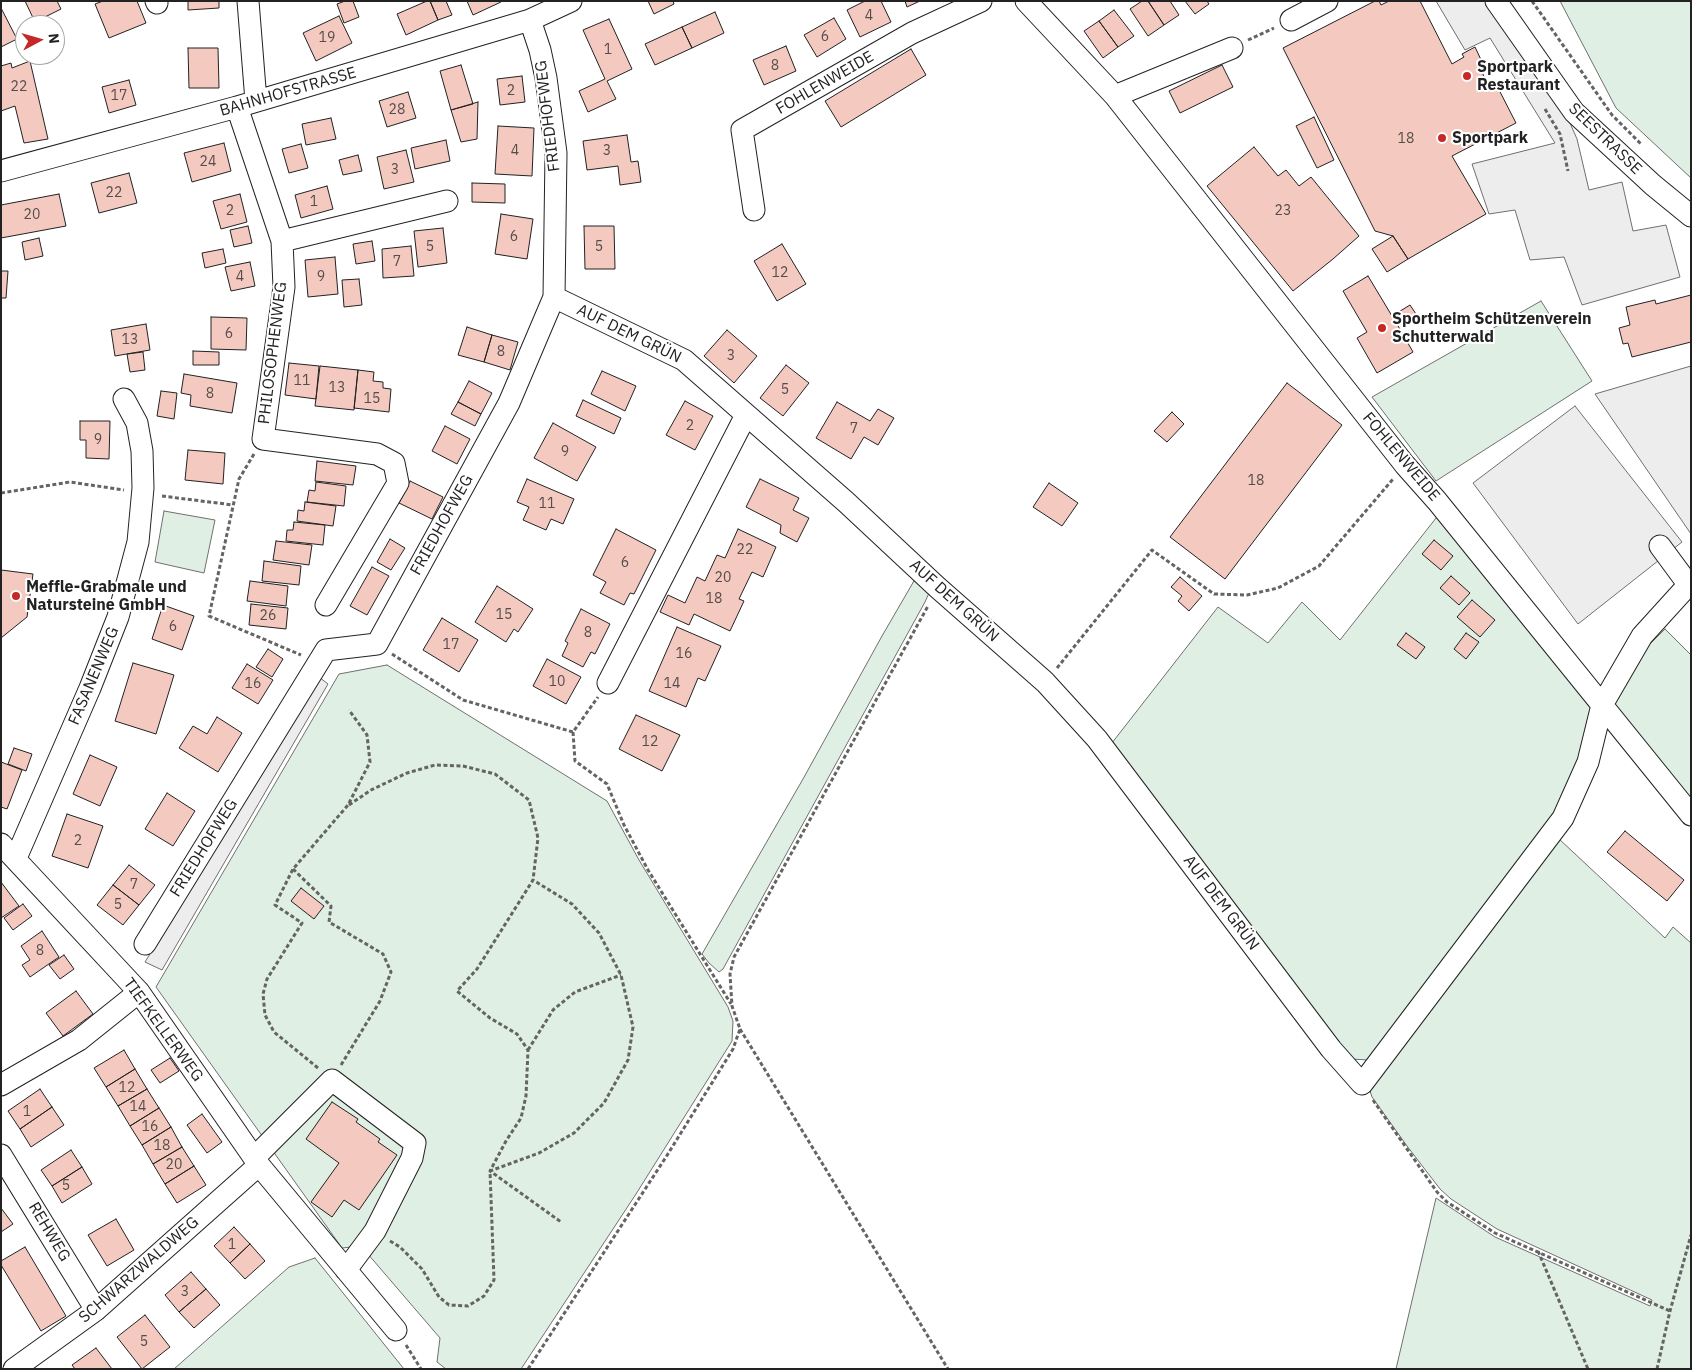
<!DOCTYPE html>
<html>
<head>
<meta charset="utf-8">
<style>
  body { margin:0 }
  #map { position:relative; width:1692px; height:1370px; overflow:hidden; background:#fff; font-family:"IBM Plex Sans",sans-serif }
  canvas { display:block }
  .frame { position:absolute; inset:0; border:2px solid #222; pointer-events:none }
  .north { position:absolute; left:15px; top:15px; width:50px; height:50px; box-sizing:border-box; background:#fff; border:1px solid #a7a7a7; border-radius:50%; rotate:84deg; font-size:14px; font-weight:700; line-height:20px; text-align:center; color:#222 }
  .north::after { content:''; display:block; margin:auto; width:18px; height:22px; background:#c62828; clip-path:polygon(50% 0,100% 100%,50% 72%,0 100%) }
</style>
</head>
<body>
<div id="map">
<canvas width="1692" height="1370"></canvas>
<div class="frame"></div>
<div class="north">N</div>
</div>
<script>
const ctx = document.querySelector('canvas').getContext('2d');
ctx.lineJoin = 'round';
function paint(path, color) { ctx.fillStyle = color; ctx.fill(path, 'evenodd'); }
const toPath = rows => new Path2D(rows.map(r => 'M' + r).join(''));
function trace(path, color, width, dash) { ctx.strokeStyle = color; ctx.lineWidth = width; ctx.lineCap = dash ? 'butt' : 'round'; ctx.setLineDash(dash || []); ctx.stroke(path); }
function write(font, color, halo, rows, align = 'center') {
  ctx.font = font + ' "IBM Plex Sans",sans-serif'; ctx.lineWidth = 4; ctx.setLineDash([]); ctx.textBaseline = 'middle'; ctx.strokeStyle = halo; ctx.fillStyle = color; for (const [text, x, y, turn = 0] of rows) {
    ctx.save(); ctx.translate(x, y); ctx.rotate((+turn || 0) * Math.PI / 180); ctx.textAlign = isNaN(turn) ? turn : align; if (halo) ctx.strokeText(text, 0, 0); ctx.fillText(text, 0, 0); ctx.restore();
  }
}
const green = toPath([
  [1560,1,1691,1,1691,178,1616,108,1560,1],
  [1541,301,1592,381,1436,481,1372,397,1541,301],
  [164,511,215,520,204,573,155,562,164,511],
  [1440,513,1595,709,1582,755,1557,814,1369,1060,1351,1059,1108,748,1218,607,1268,643,1302,602,1340,640,1440,513],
  [918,574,929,593,925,602,723,969,719,972,709,963,702,954,803,779,882,636,918,574],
  [1665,629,1691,655,1691,808,1618,717,1614,701,1638,656,1665,629],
  [387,665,607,801,639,860,728,1007,733,1021,732,1041,636,1194,521,1369,446,1369,437,1362,440,1338,361,1246,342,1248,156,987,339,674,387,665],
  [1558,838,1665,938,1673,927,1691,943,1691,1369,1396,1369,1436,1198,1495,1237,1650,1306,1652,1300,1497,1229,1451,1199,1440,1189,1407,1146,1372,1097,1369,1088,1558,838],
  [315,1258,404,1369,174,1369,289,1267,315,1258]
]);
const parking = toPath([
  [1436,1,1489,1,1566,114,1577,139,1589,190,1622,182,1633,231,1666,225,1680,277,1582,305,1564,257,1530,260,1515,210,1489,214,1472,164,1555,143,1490,38,1465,50,1436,1],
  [1691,366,1691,534,1595,394,1691,366],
  [1575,406,1682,542,1578,624,1473,483,1575,406],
  [319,677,328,684,162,970,145,962,319,677]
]);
const building = toPath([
  [25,1,57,1,61,9,35,22,25,1],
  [103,1,137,1,146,23,109,38,95,4,103,1],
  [188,1,219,1,219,8,188,10,188,1],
  [345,1,353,1,359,17,344,23,337,4,345,1],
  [427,1,430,1,438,20,406,35,397,14,427,1],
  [430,1,446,1,452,15,438,20,430,1],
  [467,1,501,1,501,2,473,15,467,1],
  [648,1,673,1,674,4,654,14,648,1],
  [865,1,881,1,891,22,860,37,847,10,865,1],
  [905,1,920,1,907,7,905,1],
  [1142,1,1148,1,1164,25,1148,36,1130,9,1142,1],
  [1148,1,1170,1,1179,15,1164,25,1148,1],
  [1185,1,1207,1,1209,4,1195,14,1185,1],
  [1375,1,1379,1,1381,5,1389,1,1420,1,1452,64,1464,57,1462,54,1475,47,1484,66,1480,68,1489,87,1496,84,1516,123,1452,156,1486,214,1408,259,1393,236,1375,231,1283,48,1375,1],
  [1,8,17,39,1,47,1,8],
  [1114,10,1134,36,1118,47,1099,21,1114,10],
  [715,12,724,33,692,48,682,27,715,12],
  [339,16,352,43,316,61,303,33,339,16],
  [834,18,846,39,817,57,804,35,834,18],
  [609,19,632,69,607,81,616,99,588,112,579,91,605,79,583,30,609,19],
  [1099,21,1118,47,1103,58,1084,31,1099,21],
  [682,27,692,48,655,65,645,44,682,27],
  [786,46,796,71,764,85,753,60,786,46],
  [188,48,218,48,219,88,189,88,188,48],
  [911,49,926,75,841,127,825,101,911,49],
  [30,61,48,139,24,143,15,106,1,111,1,66,11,63,12,68,30,61],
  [461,65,473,104,451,110,440,71,461,65],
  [1222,65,1233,87,1180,113,1169,91,1222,65],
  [522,76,525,102,500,105,497,79,522,76],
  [129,80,136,105,109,113,102,87,129,80],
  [408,92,416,118,387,127,379,101,408,92],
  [478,102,477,139,461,142,451,110,478,102],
  [1314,117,1334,160,1317,168,1296,126,1314,117],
  [331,118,336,139,306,145,302,124,331,118],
  [498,126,534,128,532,176,495,174,498,126],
  [627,135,631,162,638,161,641,182,620,185,618,166,587,170,583,141,627,135],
  [446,140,450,161,415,169,411,148,446,140],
  [224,143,231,171,192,182,184,153,224,143],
  [301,144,308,168,289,173,282,149,301,144],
  [1254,147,1278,176,1286,170,1299,186,1311,177,1359,236,1333,259,1293,291,1207,186,1254,147],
  [406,150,414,182,384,189,377,157,406,150],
  [358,155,362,171,343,175,339,160,358,155],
  [129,173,137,203,99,213,91,183,129,173],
  [472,183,505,184,505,203,472,202,472,183],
  [327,186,333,209,301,218,295,195,327,186],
  [59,194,66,226,1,238,1,205,59,194],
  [240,194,247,222,221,229,213,201,240,194],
  [501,214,533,219,527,259,495,254,501,214],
  [248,226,252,243,234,247,230,230,248,226],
  [584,226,614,226,615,269,585,269,584,226],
  [443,228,447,263,418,267,414,231,443,228],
  [1393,236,1408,259,1387,272,1372,249,1393,236],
  [39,238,43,256,25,260,22,242,39,238],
  [372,241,375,261,356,264,353,244,372,241],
  [782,244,806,284,777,301,754,261,782,244],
  [411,246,414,276,383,278,382,249,411,246],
  [223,249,226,263,205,268,202,253,223,249],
  [335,257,338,294,308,297,305,260,335,257],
  [250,262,255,286,231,291,225,267,250,262],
  [1,271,8,271,6,298,1,298,1,271],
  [1368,276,1392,316,1410,305,1416,314,1397,324,1413,352,1377,373,1357,338,1367,332,1343,291,1368,276],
  [359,279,362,305,344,307,342,280,359,279],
  [1691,295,1691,342,1632,357,1628,343,1623,344,1619,328,1630,325,1626,307,1655,300,1656,304,1691,295],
  [211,317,247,318,246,350,211,349,211,317],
  [146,324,150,350,115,356,111,330,146,324],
  [467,327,492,335,484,362,458,355,467,327],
  [727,330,757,356,734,383,704,356,727,330],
  [492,335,518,342,510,370,484,362,492,335],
  [193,351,219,352,219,365,193,365,193,351],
  [143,352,145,370,130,372,127,354,143,352],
  [289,363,319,366,316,399,285,395,289,363],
  [786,365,809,383,783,416,760,398,786,365],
  [320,366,358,370,354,410,315,406,320,366],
  [358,370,374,372,373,381,383,382,383,388,391,389,389,412,354,408,358,370],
  [602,371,636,386,625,411,591,394,602,371],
  [184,374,237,383,232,413,190,406,191,395,181,393,184,374],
  [469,381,492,393,481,414,458,402,469,381],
  [1287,383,1342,425,1225,579,1170,537,1287,383],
  [161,391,177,393,174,419,157,416,161,391],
  [583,400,621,418,614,434,576,416,583,400],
  [685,401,713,416,695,450,666,435,685,401],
  [458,402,481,414,475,426,451,414,458,402],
  [837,402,870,421,878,409,894,418,878,445,864,437,851,459,816,438,837,402],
  [1172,412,1184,424,1167,442,1154,431,1172,412],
  [80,421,110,421,109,459,86,458,86,440,80,440,80,421],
  [553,423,596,447,577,481,534,458,553,423],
  [445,426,470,439,457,464,432,451,445,426],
  [188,450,225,453,223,484,185,480,188,450],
  [317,461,356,466,353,485,315,481,317,461],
  [527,479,574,499,563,524,551,519,546,530,523,520,529,507,517,502,527,479],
  [760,479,799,498,793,510,809,518,797,542,780,533,781,525,746,507,760,479],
  [410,481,443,497,432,519,399,503,410,481],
  [316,482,346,486,344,506,307,502,309,490,315,491,316,482],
  [1049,483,1078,503,1062,526,1033,507,1049,483],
  [305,502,336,506,333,526,297,521,298,510,304,511,305,502],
  [294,522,325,525,323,545,286,541,287,530,293,530,294,522],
  [616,529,656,550,634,594,630,593,624,605,600,593,606,582,593,575,616,529],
  [738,529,776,547,763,577,752,572,739,599,744,601,730,631,694,614,689,625,660,612,668,595,685,603,697,577,705,581,717,555,725,558,738,529],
  [390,539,405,548,391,570,377,562,390,539],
  [1434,540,1453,556,1441,570,1422,554,1434,540],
  [276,541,312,545,309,565,273,560,276,541],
  [264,561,301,566,299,585,262,581,264,561],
  [372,567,389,576,367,615,350,606,372,567],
  [1,570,33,574,27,617,1,638,1,570],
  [1451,576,1470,593,1459,605,1440,588,1451,576],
  [1180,577,1202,596,1189,611,1178,601,1182,596,1171,587,1180,577],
  [250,581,288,586,286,606,247,601,250,581],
  [497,586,533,609,518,632,514,629,506,642,475,622,497,586],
  [1472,600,1495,620,1480,637,1457,617,1472,600],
  [251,604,288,608,286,629,249,625,251,604],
  [163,605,194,616,182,650,152,639,163,605],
  [581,609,610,624,595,654,591,652,583,667,562,656,568,643,565,641,581,609],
  [442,618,478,640,459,672,423,650,442,618],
  [677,627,721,646,705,681,698,678,686,707,649,691,677,627],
  [1406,633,1425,647,1416,659,1397,645,1406,633],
  [1466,633,1479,642,1466,659,1454,649,1466,633],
  [268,649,283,659,272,677,256,667,268,649],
  [547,659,581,677,566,704,533,686,547,659],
  [133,663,174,675,156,734,115,721,133,663],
  [247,664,273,680,258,704,232,688,247,664],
  [636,715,680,735,662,771,619,749,636,715],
  [217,717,242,733,218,772,179,748,193,726,207,734,217,717],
  [14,748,32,754,26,771,8,764,14,748],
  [90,755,117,767,100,806,73,794,90,755],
  [1,762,22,770,7,809,1,807,1,762],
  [167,793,195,811,173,846,145,829,167,793],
  [67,814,103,826,88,868,52,856,67,814],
  [1625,831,1684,880,1667,901,1607,852,1625,831],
  [129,865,155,885,139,905,113,885,129,865],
  [1,882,19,906,1,918,1,882],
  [113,885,139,905,123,925,97,905,113,885],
  [301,888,324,906,314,919,291,901,301,888],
  [23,904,32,916,13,930,4,918,23,904],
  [42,931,59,957,30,977,22,965,30,960,21,946,42,931],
  [64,955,74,969,60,979,49,965,64,955],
  [76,991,93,1014,63,1036,46,1013,76,991],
  [124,1050,135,1069,106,1087,94,1068,124,1050],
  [170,1058,179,1071,160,1083,151,1070,170,1058],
  [135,1069,147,1089,118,1106,106,1087,135,1069],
  [40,1089,52,1107,20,1129,8,1111,40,1089],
  [147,1089,159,1108,130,1126,118,1106,147,1089],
  [332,1102,358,1119,356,1122,380,1139,378,1142,397,1155,359,1210,344,1200,332,1217,311,1202,339,1163,306,1139,332,1102],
  [52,1107,64,1125,31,1147,20,1129,52,1107],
  [159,1108,171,1127,142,1145,130,1126,159,1108],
  [202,1114,222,1142,207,1153,187,1125,202,1114],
  [171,1127,182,1147,153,1164,142,1145,171,1127],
  [182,1147,194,1166,165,1184,153,1164,182,1147],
  [71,1150,82,1167,52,1186,41,1170,71,1150],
  [194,1166,206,1185,177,1203,165,1184,194,1166],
  [82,1167,92,1184,62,1203,52,1186,82,1167],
  [1,1208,13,1224,1,1232,1,1208],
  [116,1219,134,1250,107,1266,88,1235,116,1219],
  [234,1227,250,1244,230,1263,214,1246,234,1227],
  [250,1244,265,1261,245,1279,230,1263,250,1244],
  [25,1247,66,1316,41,1331,1,1265,1,1261,25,1247],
  [191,1272,206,1289,179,1312,165,1295,191,1272],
  [206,1289,220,1305,194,1328,179,1312,206,1289],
  [145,1315,170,1347,142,1369,117,1337,145,1315],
  [96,1348,112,1369,75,1369,72,1365,96,1348]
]);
const path = toPath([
  [1532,1,1612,115,1642,145],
  [1248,40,1274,28],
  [1545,109,1560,134,1568,171],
  [254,454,239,479,209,616,301,655],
  [1,493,70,482,124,490],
  [162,496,233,505],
  [392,654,463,700,573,732,598,697],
  [1057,668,1152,550,1214,594,1247,595,1278,588,1319,566,1393,479],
  [573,732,575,761,607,784,624,825,648,870,731,1004],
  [349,805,371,790,407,773,435,765,463,766,495,774,529,800,538,838,533,880,477,969,457,991,490,1018,517,1034,528,1050,526,1096,521,1118,506,1141,490,1171,561,1222],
  [293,869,331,906,329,922,383,954,391,972,380,1001,341,1065],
  [740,1029,948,1369],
  [528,1050,553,1010,575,992,621,975],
  [318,1068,274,1032,265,1015,263,994,267,979,302,923,275,905,293,869,348,805,370,762,367,735,349,710],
  [1373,1100,1437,1192,1447,1202,1495,1233,1670,1311],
  [390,1241,400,1247,422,1269,439,1297,449,1305,468,1306,484,1296,494,1280,490,1171,539,1153,574,1133,604,1103,628,1060,633,1027,621,975,599,933,572,904,533,880],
  [1538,1251,1588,1369],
  [406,1345,421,1369],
  [528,1369,666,1157,733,1049,740,1029,732,1006,730,974,734,957,928,606],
  [1657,1369,1670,1311,1691,1235]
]);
const minor = toPath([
  [156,1,157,3],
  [248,1,256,101],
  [1026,1,1115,96,1405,465,1437,501,1691,815],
  [1496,1,1574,112,1653,185,1691,216],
  [1291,20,1327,1],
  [1115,96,1232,48],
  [237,107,282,241,284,287,263,439,377,454,394,463,398,483,326,605],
  [1,171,237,107,530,20,571,1],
  [754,210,742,130,912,33,981,1],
  [282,241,447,201],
  [554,297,684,360,846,502,937,587,1045,682,1097,739,1331,1049,1362,1084,1563,818,1588,762,1602,705,1642,636,1691,582],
  [1660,546,1688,584],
  [608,683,746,415],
  [1,844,139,992,259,1165,396,1330],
  [16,858,90,688,118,617,138,542,143,488,142,451,137,423,124,399],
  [145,944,326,650,377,644,509,403,554,297,556,153,546,78,540,50,530,20],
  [1,1085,79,1040,139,992],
  [1,1155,96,1310],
  [255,1157,332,1080,415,1143,412,1158,375,1231,346,1270],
  [14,1369,96,1310,259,1165]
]);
const markers = [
  [1467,76,5,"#c62828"],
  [1442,138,5,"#c62828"],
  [1382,328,5,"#c62828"],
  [16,596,5,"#c62828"]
];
const numberNames = [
  ["4",869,16],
  ["6",825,37],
  ["19",327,38],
  ["1",608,50],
  ["8",775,66],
  ["22",19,87],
  ["2",511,91],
  ["17",119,96],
  ["28",397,110],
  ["18",1406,139],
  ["4",515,151],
  ["3",607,151],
  ["24",208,162],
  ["3",395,170],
  ["22",114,193],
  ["1",314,202],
  ["2",230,211],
  ["23",1283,211],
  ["20",32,215],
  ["6",514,237],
  ["5",430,247],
  ["5",599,247],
  ["7",397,262],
  ["12",780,273],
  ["4",240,277],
  ["9",321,277],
  ["6",229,334],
  ["13",130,340],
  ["8",501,352],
  ["3",731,356],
  ["11",302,381],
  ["13",337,388],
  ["5",785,390],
  ["8",210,394],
  ["15",372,399],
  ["2",690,426],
  ["7",854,429],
  ["9",98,440],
  ["9",565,452],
  ["18",1256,481],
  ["11",547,504],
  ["22",745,550],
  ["6",625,563],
  ["20",723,578],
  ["18",714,599],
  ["15",504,615],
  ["26",268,616],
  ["6",173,627],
  ["8",588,633],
  ["17",451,645],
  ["16",684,654],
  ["10",557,682],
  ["16",253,684],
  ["14",672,684],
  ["12",650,742],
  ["2",78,841],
  ["7",134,885],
  ["5",118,905],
  ["8",40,951],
  ["12",127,1088],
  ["14",138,1107],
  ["1",27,1112],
  ["16",150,1127],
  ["18",162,1146],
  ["20",174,1165],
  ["5",66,1186],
  ["1",232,1245],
  ["3",185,1292],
  ["5",144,1342]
];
const poiNames = [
  ["Sportpark",1477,67],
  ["Restaurant",1477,85],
  ["Sportpark",1452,138],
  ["Sportheim Schützenverein",1392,319],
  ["Schutterwald",1392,337],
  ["Meffle-Grabmale und",26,587],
  ["Natursteine GmbH",26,605]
];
const streetNames = [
  ["FOHLENWEIDE",825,83,-30],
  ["BAHNHOFSTRASSE",288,92,-16],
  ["FRIEDHOFWEG",548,116,-97],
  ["SEESTRASSE",1605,139,44],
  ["AUF DEM GRÜN",629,334,26],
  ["PHILOSOPHENWEG",273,353,-83],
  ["FOHLENWEIDE",1401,457,50],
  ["FRIEDHOFWEG",442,525,-61],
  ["AUF DEM GRÜN",954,601,42],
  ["FASANENWEG",94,676,-67],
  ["FRIEDHOFWEG",204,848,-58],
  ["AUF DEM GRÜN",1221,903,53],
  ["TIEFKELLERWEG",163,1030,54],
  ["REHWEG",49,1232,59],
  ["SCHWARZWALDWEG",139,1270,-41]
];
paint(green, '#e0efe3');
trace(green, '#6f6f6f', 1);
paint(parking, '#ededed');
trace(parking, '#6f6f6f', 1);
paint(building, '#f3c9c0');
trace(building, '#222', 1);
trace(minor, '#222', 23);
trace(path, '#646464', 3, [4, 2.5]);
trace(minor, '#fff', 21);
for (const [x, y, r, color] of markers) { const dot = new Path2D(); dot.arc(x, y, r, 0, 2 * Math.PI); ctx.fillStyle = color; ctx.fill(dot); trace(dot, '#fff', 2); }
write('14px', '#564c4a', null, numberNames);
write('bold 16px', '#222', '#fff', poiNames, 'left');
write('16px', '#222', '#fff', streetNames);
</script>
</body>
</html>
